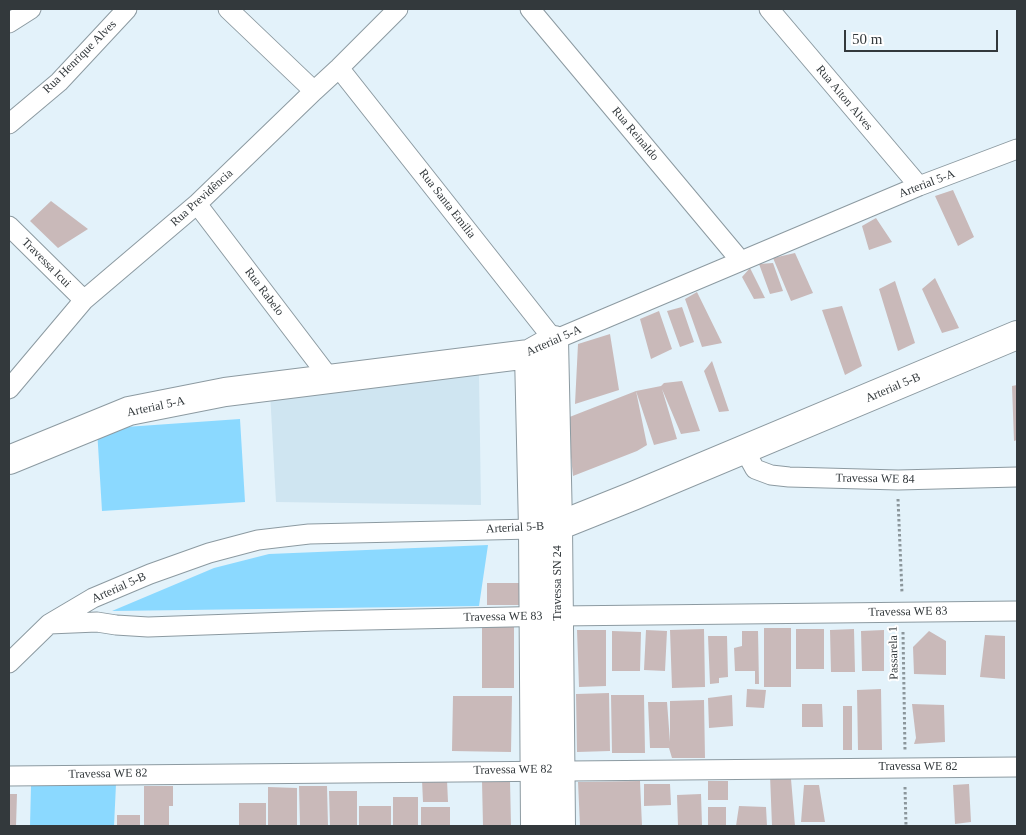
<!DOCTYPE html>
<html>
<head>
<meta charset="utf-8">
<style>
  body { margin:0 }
  #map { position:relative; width:1026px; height:835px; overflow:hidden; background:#e3f2fa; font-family:"Times New Roman",serif }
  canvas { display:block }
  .frame { position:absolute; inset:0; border:10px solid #33393c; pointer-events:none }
  .scale { position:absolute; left:844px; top:30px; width:154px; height:22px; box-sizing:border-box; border:2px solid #33393c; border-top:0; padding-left:6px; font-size:15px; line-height:18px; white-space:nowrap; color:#33393c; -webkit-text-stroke:4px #fff; paint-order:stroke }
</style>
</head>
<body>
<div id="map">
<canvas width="1026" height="835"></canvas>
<div class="frame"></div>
<div class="scale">50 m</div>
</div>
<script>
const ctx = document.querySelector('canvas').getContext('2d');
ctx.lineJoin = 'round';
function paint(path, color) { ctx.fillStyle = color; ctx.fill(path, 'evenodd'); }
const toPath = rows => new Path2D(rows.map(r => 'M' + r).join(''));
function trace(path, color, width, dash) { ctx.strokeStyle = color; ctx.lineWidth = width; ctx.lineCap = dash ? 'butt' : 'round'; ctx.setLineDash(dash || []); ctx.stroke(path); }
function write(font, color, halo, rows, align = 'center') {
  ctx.font = font + ' "Times New Roman",serif'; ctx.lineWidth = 4; ctx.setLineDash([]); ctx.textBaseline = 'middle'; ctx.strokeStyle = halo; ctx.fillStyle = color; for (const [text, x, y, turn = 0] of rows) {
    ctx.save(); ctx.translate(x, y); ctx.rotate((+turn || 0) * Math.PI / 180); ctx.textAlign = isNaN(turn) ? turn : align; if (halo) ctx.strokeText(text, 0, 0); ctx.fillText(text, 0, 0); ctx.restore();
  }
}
const built = toPath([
  [479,375,481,505,276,502,270,392]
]);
const green = toPath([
  [240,419,245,502,102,511,97,429],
  [488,545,479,606,112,611,214,568,269,554],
  [116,784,114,826,30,826,31,786]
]);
const building = toPath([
  [953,190,974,237,958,246,935,196],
  [51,201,88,229,58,248,30,221],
  [876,218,892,242,869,250,862,226],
  [795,253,813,293,791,301,773,258],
  [773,263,783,291,770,294,759,264],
  [750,268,765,298,754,299,742,277],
  [935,278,959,328,942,333,922,289],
  [895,281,915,343,898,351,879,289],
  [697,292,722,343,702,347,685,299],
  [842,306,862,366,845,375,822,310],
  [682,307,694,342,680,347,667,311],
  [659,311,672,349,651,359,640,319],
  [610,334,619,390,575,404,578,344],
  [712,361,729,411,719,412,704,371],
  [682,381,700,431,681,434,662,389,677,439,654,445,636,391,661,386,664,383],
  [1017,385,1017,440,1014,441,1012,386],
  [636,391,647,445,637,451,573,476,567,418],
  [487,583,519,583,519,605,487,605],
  [482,627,514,627,514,688,482,688],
  [764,628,791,628,791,687,764,687],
  [704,629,705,687,672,688,670,630],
  [796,629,824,629,824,669,796,669],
  [854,629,855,672,831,672,830,630],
  [577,630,606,630,606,686,579,687],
  [646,630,667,631,665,671,644,670],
  [884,630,884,671,862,671,861,631],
  [612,631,641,632,640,671,612,671],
  [742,631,758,631,759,684,755,684,755,671,735,671,734,648,742,646],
  [929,631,946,641,946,675,914,674,913,647],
  [985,635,1005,636,1005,679,980,677],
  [708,636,727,636,728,677,719,678,719,683,710,684],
  [747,689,766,690,764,708,746,707],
  [881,689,882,750,858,750,857,690],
  [609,693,610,751,577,752,576,694],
  [611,695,644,695,645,753,612,753],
  [732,695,733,726,709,728,708,698],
  [453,696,512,696,511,752,452,751],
  [704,700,705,758,672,758,669,748,650,748,648,702,667,702,670,742,670,701],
  [802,704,822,704,823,727,802,727],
  [912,704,944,705,945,742,914,744,916,738],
  [843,706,852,706,852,750,843,750],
  [770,775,791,779,795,826,772,826],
  [422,780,447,780,448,802,423,802],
  [510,780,511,826,483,826,482,781],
  [640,781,642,826,580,826,578,782],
  [708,781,728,781,728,800,708,800],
  [644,784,670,784,671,805,644,806],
  [969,784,971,822,955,824,953,785],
  [804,785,819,785,825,822,801,822],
  [144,786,173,786,173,806,169,806,169,826,144,826],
  [299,786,327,786,328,826,300,826],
  [268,787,297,788,297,826,268,826],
  [329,791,357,791,357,826,330,826],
  [9,794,17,794,16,826,9,826],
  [701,794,702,826,678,826,677,795],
  [393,797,418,797,418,826,393,826],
  [239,803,266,803,266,826,239,826],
  [359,806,391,806,391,826,359,826],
  [739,806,766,807,767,826,736,826],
  [421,807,450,807,450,826,421,826],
  [708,807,726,807,726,826,708,826],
  [117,815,140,815,140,826,117,826]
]);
const path = toPath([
  [898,499,902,593],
  [903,632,905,751],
  [905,787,906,826]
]);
const minor = toPath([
  [228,9,314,91],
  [530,9,740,260],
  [769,9,919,186],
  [9,23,31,9],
  [339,68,554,340,919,186,1017,149],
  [9,124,59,82,127,9],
  [197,204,331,380],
  [9,226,84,300],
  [9,389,84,300,197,204,314,91,339,68,398,9],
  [745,451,755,469,771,475,789,477,898,480,1017,477],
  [49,624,97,622,116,625,148,627,318,621,558,616,1017,611],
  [9,663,49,624,93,598,150,574,209,553,258,540,309,534,533,529],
  [9,776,1017,767]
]);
const secondary = toPath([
  [529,354,533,529],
  [9,460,129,411,225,392,529,354,554,340,558,526]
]);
const primary = toPath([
  [558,526,561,826],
  [535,826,533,529,558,526,633,496,1017,335]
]);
const streetNames = [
  ["Rua Henrique Alves",80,57,-45],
  ["Rua Aiton Alves",844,98,50],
  ["Rua Reinaldo",635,134,50],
  ["Arterial 5-A",927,184,-21],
  ["Rua Previdência",202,198,-42],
  ["Rua Santa Emilia",447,204,52],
  ["Travessa Icui",46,263,45],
  ["Rua Rabelo",264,292,53],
  ["Arterial 5-A",554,341,-24],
  ["Arterial 5-B",893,388,-23],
  ["Arterial 5-A",156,407,-12],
  ["Travessa WE 84",875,479,1],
  ["Arterial 5-B",515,528,-3],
  ["Travessa SN 24",558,583,-90],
  ["Arterial 5-B",119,588,-24],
  ["Travessa WE 83",908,612,-1],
  ["Travessa WE 83",503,617,-1],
  ["Passarela 1",894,653,-91],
  ["Travessa WE 82",918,767],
  ["Travessa WE 82",513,770,-1],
  ["Travessa WE 82",108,774,-1]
];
paint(built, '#cfe5f1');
paint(green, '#8bd9ff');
paint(building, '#c9b9b9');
trace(minor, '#8c9aa1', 21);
trace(secondary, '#8c9aa1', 30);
trace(primary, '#8c9aa1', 30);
trace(path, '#8b969b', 3, [2.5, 2.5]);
trace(minor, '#fff', 19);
trace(secondary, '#fff', 28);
trace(primary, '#fff', 28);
write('12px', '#33393c', '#fff', streetNames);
</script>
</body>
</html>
